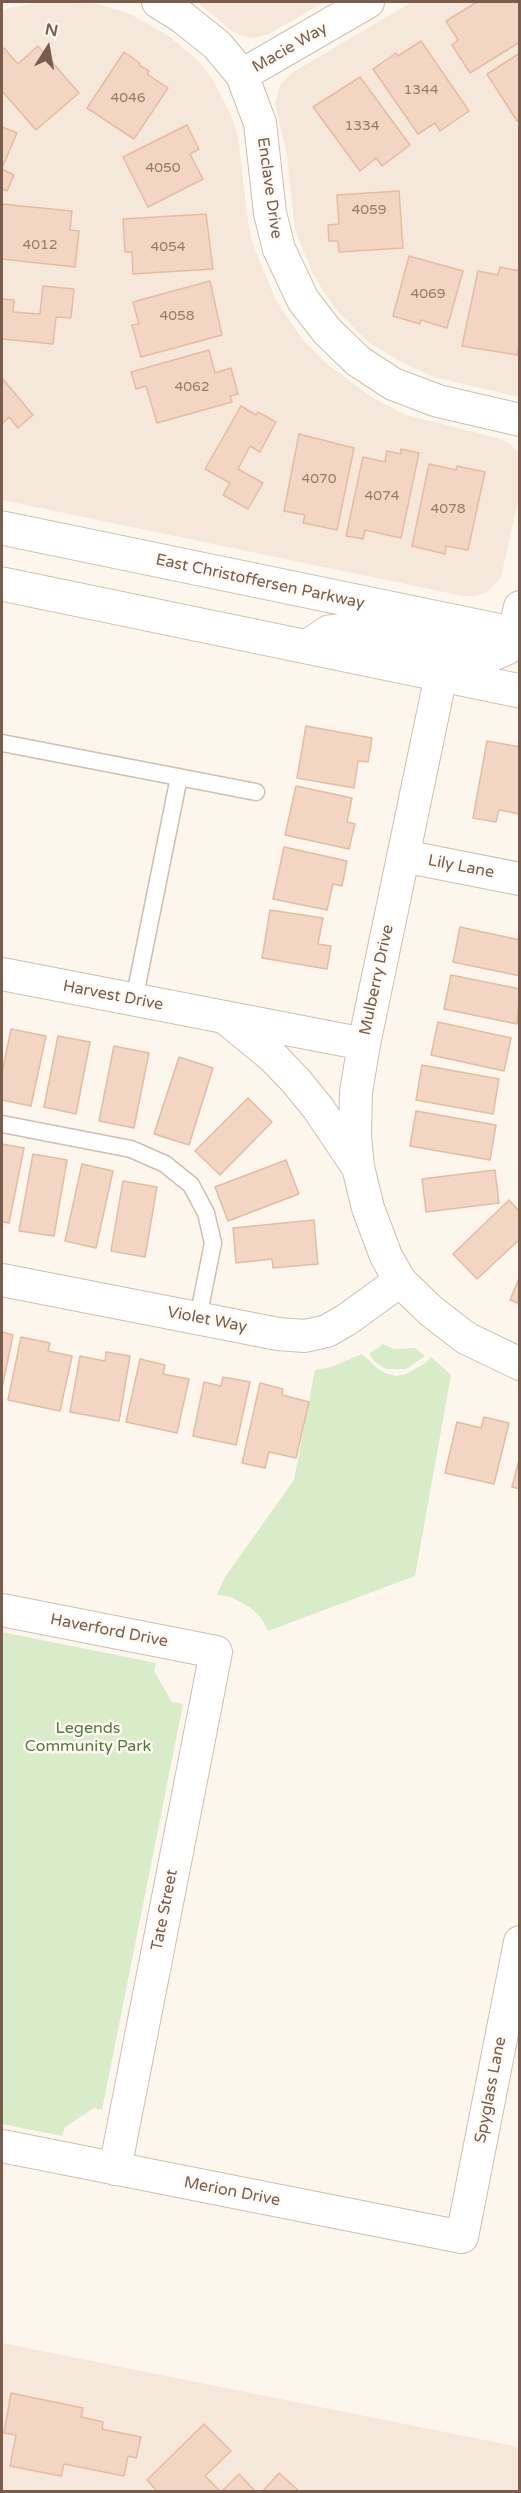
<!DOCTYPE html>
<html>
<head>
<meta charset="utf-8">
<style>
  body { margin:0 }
  #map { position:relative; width:521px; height:2493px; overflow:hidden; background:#fdf6ec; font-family:"Varela Round",sans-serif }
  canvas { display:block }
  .frame { position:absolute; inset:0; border:3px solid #7a5c4d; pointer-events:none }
  .north { position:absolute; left:18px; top:18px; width:60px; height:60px; -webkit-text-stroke:4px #fffaf3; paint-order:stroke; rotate:11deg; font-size:16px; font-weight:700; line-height:24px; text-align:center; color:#7a5c4d }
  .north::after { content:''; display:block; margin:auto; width:21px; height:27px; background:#7a5c4d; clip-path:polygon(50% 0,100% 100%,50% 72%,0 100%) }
</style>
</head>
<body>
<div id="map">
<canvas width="521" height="2493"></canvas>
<div class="frame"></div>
<div class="north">N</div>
</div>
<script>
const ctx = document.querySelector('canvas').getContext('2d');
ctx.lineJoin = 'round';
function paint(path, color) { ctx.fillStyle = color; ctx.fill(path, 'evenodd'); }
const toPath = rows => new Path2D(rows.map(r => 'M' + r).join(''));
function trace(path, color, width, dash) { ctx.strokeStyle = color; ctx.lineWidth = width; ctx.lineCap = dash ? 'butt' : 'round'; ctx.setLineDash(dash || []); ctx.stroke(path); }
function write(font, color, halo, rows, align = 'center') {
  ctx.font = font + ' "Varela Round",sans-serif'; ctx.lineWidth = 5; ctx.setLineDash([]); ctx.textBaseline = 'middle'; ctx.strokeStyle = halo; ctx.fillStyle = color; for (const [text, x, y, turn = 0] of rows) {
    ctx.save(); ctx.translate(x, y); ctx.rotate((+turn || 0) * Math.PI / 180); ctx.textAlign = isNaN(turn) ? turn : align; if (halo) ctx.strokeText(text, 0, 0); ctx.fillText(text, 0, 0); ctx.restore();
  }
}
const residential = toPath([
  [39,2,98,4,130,14,169,36,198,61,211,77,231,115,238,136,247,215,252,241,261,265,276,300,289,320,302,339,327,364,373,398,406,415,497,438,509,443,519,453,519,497,501,577,488,592,476,596,463,596,2,500,2,10],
  [197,2,324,2,269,34,255,38,242,36,233,32],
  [412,2,519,2,519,397,434,377,407,365,369,343,337,311,324,292,312,272,295,230,287,156,275,103,280,85,293,72],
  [2,2343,519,2447,519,2491,2,2491]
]);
const green = toPath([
  [383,1344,394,1349,415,1348,425,1356,406,1369,386,1369,375,1362,369,1354],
  [362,1354,378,1369,387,1374,397,1376,406,1374,424,1364,431,1357,451,1375,415,1576,268,1631,261,1618,251,1608,231,1597,217,1595,225,1577,294,1480,315,1370,331,1367],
  [2,1632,156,1663,154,1671,172,1702,183,1704,102,2110,94,2108,65,2127,62,2136,2,2124]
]);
const building = toPath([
  [477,2,520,2,520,42,470,73,452,45,458,40,446,21,477,2],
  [421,41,469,111,440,131,435,123,418,134,373,69,396,53,398,56,421,41],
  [38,46,79,93,36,130,2,91,2,50,4,48,18,64,38,46],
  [124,52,140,63,139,65,149,71,147,74,168,88,134,139,87,108,124,52],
  [520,53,520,120,517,121,487,74,520,53],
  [360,77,410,145,382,166,376,158,360,171,313,107,360,77],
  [187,125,199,149,190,154,203,179,148,207,123,157,187,125],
  [2,127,17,133,2,168,2,127],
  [2,169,14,175,7,191,2,189,2,169],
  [399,191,403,248,339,252,338,241,329,241,328,225,339,224,337,195,399,191],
  [2,204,72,211,70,230,79,231,75,267,2,259,2,204],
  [206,214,213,269,133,274,132,252,125,252,123,219,206,214],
  [409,256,463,271,447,328,421,320,420,324,393,316,409,256],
  [500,267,520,271,520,342,517,355,462,346,478,271,498,275,500,267],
  [210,281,222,335,141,357,132,325,139,324,133,302,210,281],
  [43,286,74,289,71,318,56,317,53,344,2,339,2,299,14,300,13,312,40,314,43,286],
  [209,350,215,373,231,368,238,394,230,396,232,402,157,423,146,386,136,389,131,372,209,350],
  [2,378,33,415,18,428,9,417,2,424,2,378],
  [241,406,256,415,258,412,276,422,260,452,250,446,238,469,263,483,248,509,223,495,230,483,205,469,241,406],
  [299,434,354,448,337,530,303,523,305,515,284,511,299,434],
  [401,449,419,453,401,538,365,530,363,539,346,536,363,457,385,462,387,451,401,454,401,449],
  [429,464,456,470,457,466,485,472,468,550,446,546,445,554,412,546,429,464],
  [306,726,372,738,368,762,358,761,354,788,297,778,306,726],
  [487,741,520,747,520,814,499,810,496,822,473,818,487,741],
  [296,786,352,798,347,822,355,824,349,849,285,835,296,786],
  [284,847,347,861,342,886,333,884,327,910,273,899,284,847],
  [270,910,323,918,318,944,331,946,327,969,262,958,270,910],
  [460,927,520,940,520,976,453,962,460,927],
  [451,975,520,989,517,1024,444,1009,451,975],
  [438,1022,511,1038,504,1071,431,1055,438,1022],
  [11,1029,46,1036,31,1106,2,1100,2,1073,11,1029],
  [58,1036,90,1042,76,1114,44,1107,58,1036],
  [114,1046,149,1053,134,1128,99,1121,114,1046],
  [179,1057,213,1068,189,1145,154,1134,179,1057],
  [422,1065,499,1079,493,1114,416,1100,422,1065],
  [248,1098,272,1122,220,1175,195,1151,248,1098],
  [416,1111,496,1125,490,1160,410,1146,416,1111],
  [2,1144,24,1148,9,1223,2,1222,2,1144],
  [33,1154,67,1160,54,1236,19,1231,33,1154],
  [286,1160,299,1194,228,1221,215,1187,286,1160],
  [82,1164,113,1171,96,1248,65,1241,82,1164],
  [495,1170,499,1203,426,1212,422,1179,495,1170],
  [123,1181,157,1187,145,1257,111,1251,123,1181],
  [509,1200,520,1212,520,1239,477,1279,453,1254,509,1200],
  [314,1220,318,1264,273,1268,272,1259,236,1263,233,1228,314,1220],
  [520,1276,520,1304,510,1300,520,1276],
  [2,1332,13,1335,2,1388,2,1332],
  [21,1337,50,1343,48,1351,72,1356,60,1411,8,1400,21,1337],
  [106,1352,130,1356,119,1421,70,1412,80,1356,105,1361,106,1352],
  [140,1359,165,1365,163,1374,189,1379,177,1433,126,1422,140,1359],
  [223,1377,250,1382,236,1445,193,1436,204,1382,221,1386,223,1377],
  [260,1383,283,1389,282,1395,309,1402,296,1458,269,1452,265,1468,242,1463,260,1383],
  [484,1417,509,1423,494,1484,445,1473,457,1422,481,1428,484,1417],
  [520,1456,520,1489,512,1487,520,1456],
  [11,2393,83,2408,81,2417,103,2422,102,2429,141,2437,136,2458,128,2456,124,2476,64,2464,61,2476,10,2466,16,2435,4,2433,11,2393],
  [204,2424,231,2451,205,2476,221,2492,158,2492,147,2480,204,2424],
  [279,2473,300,2492,262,2492,279,2473],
  [239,2474,256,2492,221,2492,239,2474]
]);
const lane = toPath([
  [2,743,256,792],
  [134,1000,179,777],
  [2,1124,131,1149,165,1164,191,1185,206,1213,213,1243,198,1318]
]);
const street = toPath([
  [158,2,182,17,217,45,242,75,260,123,270,213,279,249,303,300,327,331,358,361,393,384,438,401,520,420],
  [242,75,368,2],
  [514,634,520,607],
  [441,675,364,1044,356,1092,355,1137,358,1167,368,1208,386,1256,400,1281,431,1311,466,1338,520,1364],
  [403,856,520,879],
  [2,974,364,1044],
  [228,1020,272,1056,296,1081,318,1108,355,1163],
  [2,1280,278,1334,305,1336,327,1331,346,1320,400,1281],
  [2,1610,216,1652,115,2169],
  [2,2146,462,2237,520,1942]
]);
const secondary = toPath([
  [2,528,520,635],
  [2,584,520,691],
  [307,647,329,632,349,630,491,655,507,648,514,634]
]);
const numberNames = [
  ["1344",421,90],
  ["4046",128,98],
  ["1334",362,126],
  ["4050",163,168],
  ["4059",369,210],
  ["4012",40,245],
  ["4054",168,247],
  ["4069",428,294],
  ["4058",177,316],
  ["4062",192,387],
  ["4070",319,479],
  ["4074",382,496],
  ["4078",448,509]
];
const streetNames = [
  ["Macie Way",290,48,-30],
  ["Enclave Drive",269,188,82],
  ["East Christoffersen Parkway",260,582,12],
  ["Lily Lane",461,867,11],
  ["Mulberry Drive",377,980,-78],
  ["Harvest Drive",113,996,11],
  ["Violet Way",207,1320,11],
  ["Haverford Drive",109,1631,11],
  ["Tate Street",165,1910,-79],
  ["Spyglass Lane",491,2090,-79],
  ["Merion Drive",232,2192,11]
];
const parkNames = [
  ["Legends",88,1729],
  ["Community Park",88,1747]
];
paint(residential, '#f5e8da');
paint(green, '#d8ecc9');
paint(building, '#f3d5c3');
trace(building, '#e6bba3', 1.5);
trace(lane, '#d1beb0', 19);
trace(street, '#d1beb0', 34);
trace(secondary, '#d6c0b0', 35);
trace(lane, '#fff', 16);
trace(street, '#fff', 32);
trace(secondary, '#fff', 33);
write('14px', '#987a6a', null, numberNames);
write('16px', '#7a5c4d', '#fffaf3', streetNames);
write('16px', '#537a41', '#fffaf3', parkNames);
</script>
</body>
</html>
